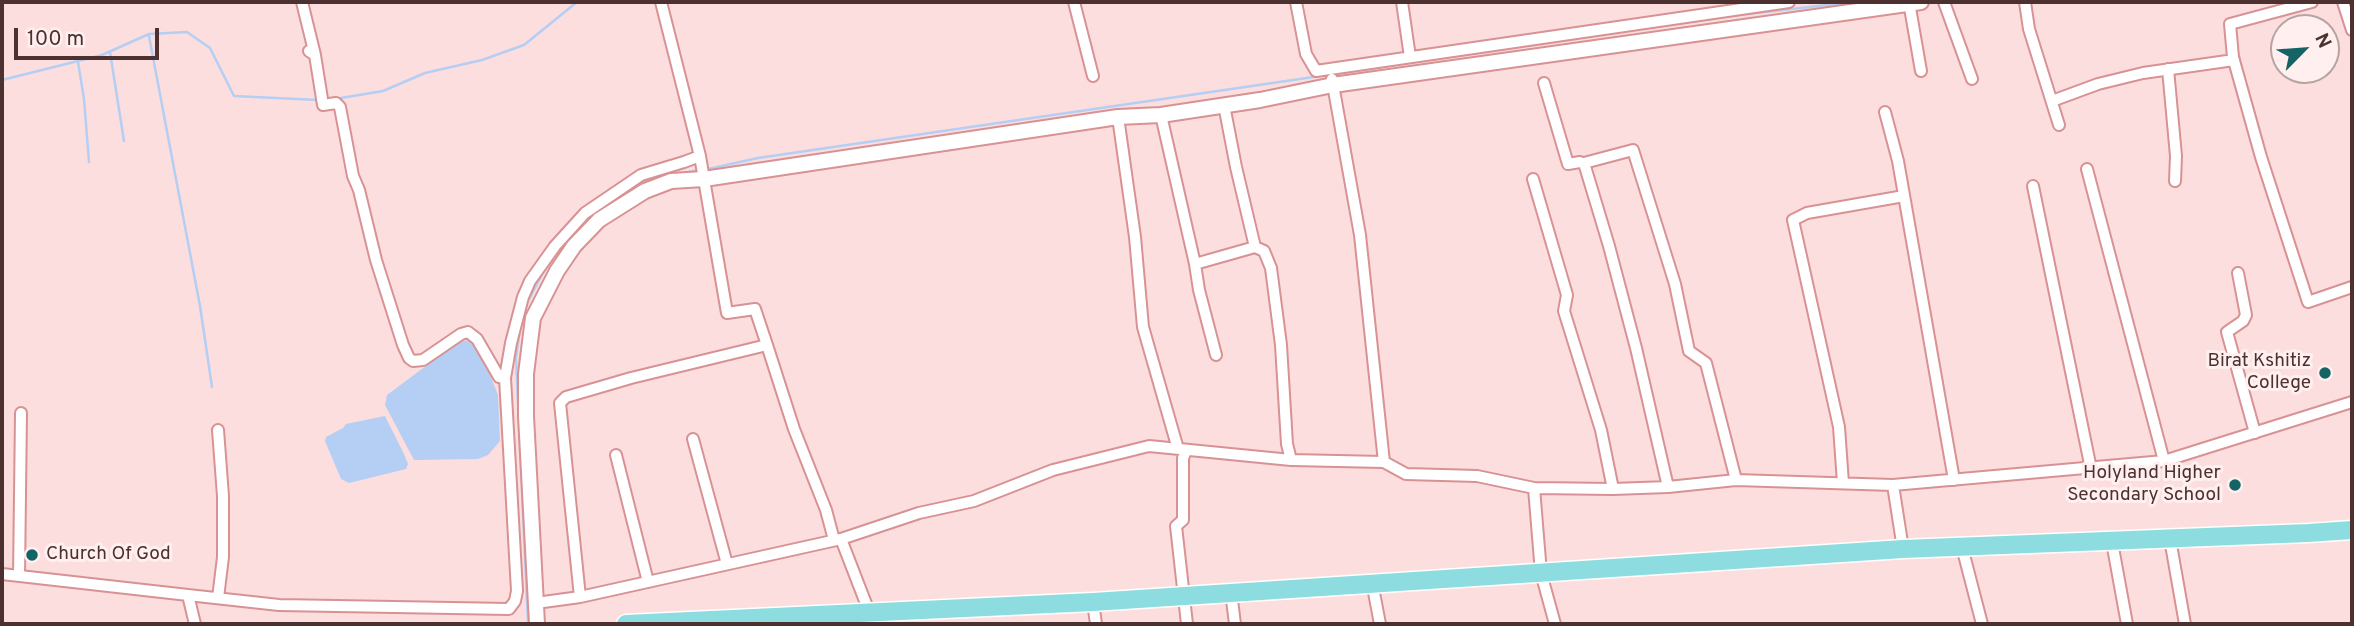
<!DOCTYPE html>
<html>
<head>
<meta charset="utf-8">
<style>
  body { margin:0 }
  #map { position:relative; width:2354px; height:626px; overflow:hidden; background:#fddede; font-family:Overpass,sans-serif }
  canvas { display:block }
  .frame { position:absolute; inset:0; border:4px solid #4d3030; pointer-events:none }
  .north { position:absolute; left:2270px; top:14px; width:70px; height:70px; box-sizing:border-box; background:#ffefef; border:2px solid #b8a3a3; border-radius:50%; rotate:65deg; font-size:19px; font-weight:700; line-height:28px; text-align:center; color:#4d3030 }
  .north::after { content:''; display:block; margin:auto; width:24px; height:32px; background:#146466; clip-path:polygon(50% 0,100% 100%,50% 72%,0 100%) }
  .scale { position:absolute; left:14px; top:28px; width:145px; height:32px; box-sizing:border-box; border:4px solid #4d3030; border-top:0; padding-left:9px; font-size:21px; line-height:24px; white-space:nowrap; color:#4d3030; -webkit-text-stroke:5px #ffefef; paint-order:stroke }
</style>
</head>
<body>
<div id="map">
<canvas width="2354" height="626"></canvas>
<div class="frame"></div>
<div class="north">N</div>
<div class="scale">100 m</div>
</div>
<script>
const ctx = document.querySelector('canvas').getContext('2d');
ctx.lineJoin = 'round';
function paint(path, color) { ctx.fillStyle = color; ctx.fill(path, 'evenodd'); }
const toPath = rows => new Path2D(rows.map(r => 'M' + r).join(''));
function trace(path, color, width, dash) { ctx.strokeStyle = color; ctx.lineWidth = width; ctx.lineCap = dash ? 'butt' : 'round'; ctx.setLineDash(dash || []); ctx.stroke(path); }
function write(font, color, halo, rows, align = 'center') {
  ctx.font = font + ' Overpass,sans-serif'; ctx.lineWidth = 6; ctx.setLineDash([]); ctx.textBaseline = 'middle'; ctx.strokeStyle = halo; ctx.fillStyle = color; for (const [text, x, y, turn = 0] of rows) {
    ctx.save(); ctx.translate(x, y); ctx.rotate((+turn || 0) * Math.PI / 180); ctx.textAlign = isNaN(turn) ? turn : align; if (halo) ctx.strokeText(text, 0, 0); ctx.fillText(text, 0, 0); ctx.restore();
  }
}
const water = toPath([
  [471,340,483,357,498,395,500,441,488,455,478,459,414,460,385,405,387,395,458,342],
  [385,416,404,454,408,464,406,469,349,483,341,479,325,441,326,437,343,428,346,424]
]);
const stream = toPath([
  [1729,16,1854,2],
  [149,36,200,306,212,387],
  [110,52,124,141],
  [78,62,84,99,89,162],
  [2,80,102,55,149,34,187,32,210,48,234,96,318,100],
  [335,99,383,91,425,73,482,60,524,45,577,2],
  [707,166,708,169,758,158,1389,66],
  [680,174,698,170],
  [619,196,645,181,660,178],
  [527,303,545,269],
  [520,329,516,358,528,623]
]);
const minor = toPath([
  [302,2,315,55],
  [661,2,700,156,727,313,755,309,767,345],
  [1074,2,1093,76],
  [1296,2,1306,54,1316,71,1789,2],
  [1402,2,1410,57],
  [1909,2,1921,71],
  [1944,2,1972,79],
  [2025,2,2029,29,2059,125],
  [2312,2,2230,24,2233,57,2261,157,2308,302,2352,287],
  [2343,2,2352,30],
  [309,51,315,55,323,105,336,103,340,107,353,176,359,190,376,260,403,345,409,358,413,361,423,360,461,334,468,332,477,339,499,377,505,378],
  [2168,69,2176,156,2175,181],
  [1332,79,1360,235,1384,462],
  [1544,83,1568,164,1580,162],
  [2052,101,2098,84,2143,73,2234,60],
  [1224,105,1236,167,1255,247],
  [1885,112,1898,161,1954,480],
  [1161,115,1195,264],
  [1118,117,1135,237,1143,327,1178,449],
  [2087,169,2164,461],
  [1533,179,1567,295,1564,311,1601,430,1613,489],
  [2033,186,2091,469],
  [2238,273,2246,315,2243,321,2227,332,2255,433],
  [1216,355,1199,290,1195,264,1255,247,1264,251,1271,268,1281,345,1287,444,1291,460],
  [218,430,223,496,223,557,218,598],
  [693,439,727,564],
  [1186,451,1183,458,1183,520,1176,526,1187,624],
  [616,455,648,582],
  [1843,483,1839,427,1793,220,1807,213,1904,196],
  [1893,485,1903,549],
  [1668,487,1636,348,1609,246,1584,163,1633,150,1675,284,1689,351,1706,363,1736,480],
  [1534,488,1613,489,1668,487,1736,480,1893,485,2164,461,2352,402],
  [841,539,870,614,872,624],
  [2170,539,2185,624],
  [2112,542,2127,624],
  [1962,547,1982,624],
  [2,574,188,595],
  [19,576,21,413],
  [1372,582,1380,624],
  [1231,592,1235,624],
  [580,597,560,403,566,397,631,378,767,345,794,429,826,510,834,540],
  [1093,602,1096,624],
  [536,603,580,597,841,539,919,513,974,501,1053,470,1149,446,1291,460,1384,462,1406,474,1477,476,1534,488,1541,573,1555,624],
  [195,624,188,595,279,605,509,609,515,601,517,591,505,378,511,343,523,297,530,281,555,246,585,213,641,175,684,162,700,156]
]);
const tertiary = toPath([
  [537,624,526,416,526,374,533,318,557,271,574,246,599,220,645,191,671,181,704,179,1118,117,1161,115,1260,100,1333,85,1921,2]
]);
const primary = toPath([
  [626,624,1093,602,1903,549,2308,533,2352,530]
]);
const markers = [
  [2325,373,7,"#146466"],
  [2235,485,7,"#146466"],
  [32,555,7,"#146466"]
];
const poiNames = [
  ["Birat Kshitiz",2311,362],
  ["College",2311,384],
  ["Holyland Higher",2221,474],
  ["Secondary School",2221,496],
  ["Church Of God",46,555,"left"]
];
paint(water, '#b4cef4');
trace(stream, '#b4cef4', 2.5);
trace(minor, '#d89293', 14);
trace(tertiary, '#d89293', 18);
trace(primary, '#fff', 21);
trace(minor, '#fff', 10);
trace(tertiary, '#fff', 14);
trace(primary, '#8ddde0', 18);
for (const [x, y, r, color] of markers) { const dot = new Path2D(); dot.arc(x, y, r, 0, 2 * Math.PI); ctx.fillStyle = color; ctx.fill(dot); trace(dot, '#ffefef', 2.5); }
write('19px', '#4d3030', '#ffefef', poiNames, 'right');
</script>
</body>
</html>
